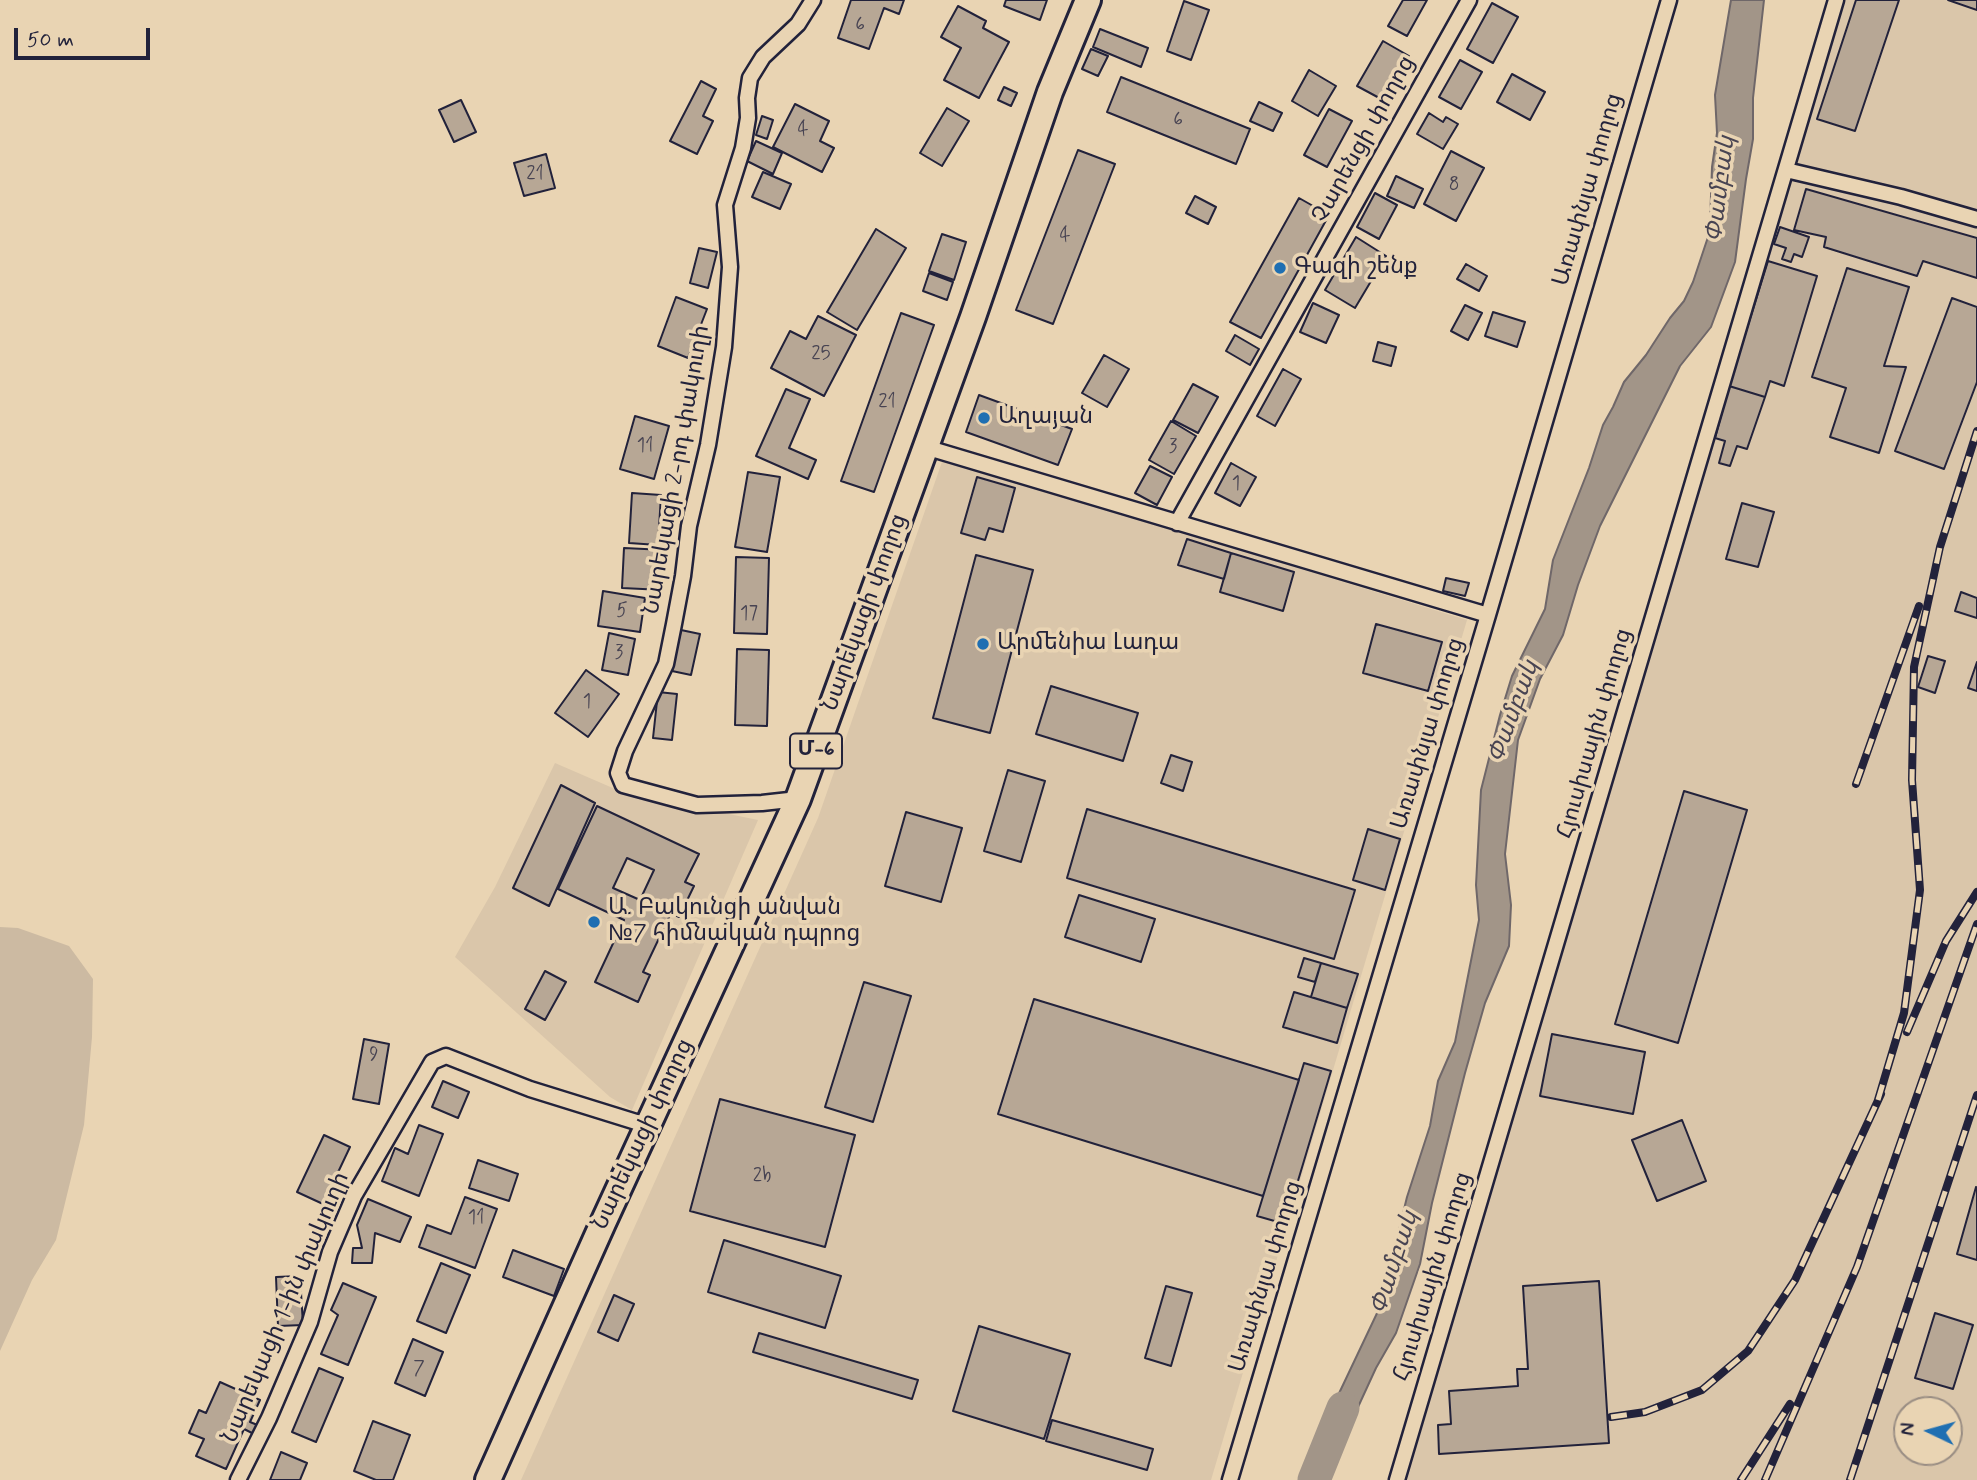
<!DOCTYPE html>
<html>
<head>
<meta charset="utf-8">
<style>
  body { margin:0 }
  #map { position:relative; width:1977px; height:1480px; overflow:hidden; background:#e9d4b3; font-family:Mynerve,sans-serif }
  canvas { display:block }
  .north { position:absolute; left:1893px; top:1396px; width:70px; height:70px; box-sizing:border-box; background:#e9d4b3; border:2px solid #998d83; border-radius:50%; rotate:275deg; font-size:19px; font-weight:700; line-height:28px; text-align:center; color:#22223b }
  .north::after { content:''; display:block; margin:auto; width:24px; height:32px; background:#1f6fb2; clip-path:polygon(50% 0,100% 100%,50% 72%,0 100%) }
  .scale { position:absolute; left:14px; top:28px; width:136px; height:32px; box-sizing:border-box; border:4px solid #22223b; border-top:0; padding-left:9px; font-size:21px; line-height:24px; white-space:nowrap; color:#22223b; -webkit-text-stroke:5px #e9d4b3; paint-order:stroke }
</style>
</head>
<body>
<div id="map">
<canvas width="1977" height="1480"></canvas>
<div class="north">N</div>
<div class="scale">50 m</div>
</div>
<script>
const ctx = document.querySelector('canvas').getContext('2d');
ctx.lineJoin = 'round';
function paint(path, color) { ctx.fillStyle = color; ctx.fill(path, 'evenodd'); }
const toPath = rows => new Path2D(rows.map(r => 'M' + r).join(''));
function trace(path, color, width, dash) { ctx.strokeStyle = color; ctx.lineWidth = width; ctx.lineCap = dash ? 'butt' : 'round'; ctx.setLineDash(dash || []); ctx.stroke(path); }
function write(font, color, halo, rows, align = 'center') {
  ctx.font = font + ' Mynerve,"Noto Sans Armenian",sans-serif'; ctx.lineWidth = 7; ctx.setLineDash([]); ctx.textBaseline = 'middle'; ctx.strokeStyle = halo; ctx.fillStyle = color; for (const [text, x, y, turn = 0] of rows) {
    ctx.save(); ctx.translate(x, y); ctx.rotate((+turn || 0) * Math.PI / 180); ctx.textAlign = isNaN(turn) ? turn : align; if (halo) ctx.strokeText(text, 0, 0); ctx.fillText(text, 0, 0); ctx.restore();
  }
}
const built = toPath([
  [1842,0,1977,0,1977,1480,1407,1480,1726,384],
  [1907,1410,1949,1410,1949,1452,1907,1452],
  [943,459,1467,620,1211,1480,521,1480,818,818],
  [555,763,622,792,758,820,632,1110,610,1097,455,957,495,887]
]);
const green = toPath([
  [0,927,18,928,69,946,93,979,92,1037,84,1125,56,1240,32,1280,0,1351]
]);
const water = toPath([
  [1731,0,1764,0,1753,98,1753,139,1746,179,1735,262,1711,327,1680,366,1600,526,1578,585,1563,635,1540,679,1518,740,1505,854,1511,905,1509,946,1485,1003,1465,1073,1432,1203,1420,1264,1396,1333,1376,1368,1335,1457,1329,1480,1316,1480,1326,1460,1325,1443,1327,1427,1333,1406,1379,1309,1394,1260,1397,1238,1407,1197,1430,1126,1438,1081,1455,1042,1479,920,1476,885,1481,790,1500,715,1512,676,1545,609,1553,560,1589,468,1603,425,1613,407,1624,382,1646,355,1670,318,1684,301,1693,282,1707,240,1710,224,1712,167,1717,133,1715,95,1731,0]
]);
const river = toPath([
  [1314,1480,1343,1408]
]);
const building = toPath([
  [851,0,904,0,899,14,884,8,869,49,838,38,851,0],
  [1006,0,1047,0,1040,20,1004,6,1006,0],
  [1403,0,1427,0,1407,36,1388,26,1403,0],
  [1856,0,1899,0,1855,131,1817,119,1856,0],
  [1948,0,1977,0,1977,10,1948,0],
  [1184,1,1209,10,1191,60,1167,51,1184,1],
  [1492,3,1518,17,1493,63,1467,49,1492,3],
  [958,6,986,21,983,28,1009,42,979,98,944,80,961,48,941,37,958,6],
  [1100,29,1148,48,1141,67,1093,47,1100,29],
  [1383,41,1409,56,1383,100,1357,86,1383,41],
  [1091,49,1108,56,1098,76,1082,69,1091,49],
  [1460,60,1482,72,1461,109,1439,97,1460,60],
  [1309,70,1336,86,1318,116,1292,101,1309,70],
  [1512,74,1545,92,1530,120,1497,102,1512,74],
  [1121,77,1250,129,1236,164,1107,112,1121,77],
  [701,81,716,89,703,116,713,121,697,154,670,141,701,81],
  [1004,87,1017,93,1011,106,998,100,1004,87],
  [461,100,476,132,454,142,439,110,461,100],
  [1259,102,1282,113,1273,131,1250,121,1259,102],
  [795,104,829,121,820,141,834,148,822,172,773,147,795,104],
  [947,108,969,121,942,166,920,153,947,108],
  [1329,109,1352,121,1327,167,1304,155,1329,109],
  [1429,113,1443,122,1446,117,1458,124,1443,149,1417,134,1429,113],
  [762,116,773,120,767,139,756,135,762,116],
  [756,141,782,153,773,174,747,161,756,141],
  [1078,150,1115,164,1053,324,1016,310,1078,150],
  [1451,151,1484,168,1456,221,1424,204,1451,151],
  [546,154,555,188,524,196,514,163,546,154],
  [763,172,791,184,780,209,752,197,763,172],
  [1396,176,1423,189,1414,208,1387,196,1396,176],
  [1806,189,1977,238,1977,278,1923,261,1917,276,1824,247,1826,237,1794,230,1806,189],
  [1375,193,1397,205,1379,239,1357,227,1375,193],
  [1195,196,1216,207,1208,224,1186,213,1195,196],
  [1299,198,1329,215,1261,338,1230,322,1299,198],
  [1780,227,1809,237,1802,257,1794,254,1791,262,1782,259,1786,248,1774,244,1780,227],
  [876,229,906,248,857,330,827,312,876,229],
  [942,234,966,242,954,280,929,271,942,234],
  [1356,237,1386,256,1355,308,1325,290,1356,237],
  [699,248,717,252,708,288,690,283,699,248],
  [1768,261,1817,276,1784,386,1770,381,1765,397,1729,386,1768,261],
  [1466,264,1487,276,1479,291,1457,279,1466,264],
  [1847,268,1909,287,1884,366,1906,367,1879,453,1830,437,1846,388,1812,377,1847,268],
  [929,273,953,282,947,300,923,291,929,273],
  [676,297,707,309,688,358,658,346,676,297],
  [1952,298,1977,307,1977,382,1944,469,1895,451,1952,298],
  [1313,303,1339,315,1326,343,1300,332,1313,303],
  [1465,305,1482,313,1468,340,1451,331,1465,305],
  [1493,312,1525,322,1517,347,1485,336,1493,312],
  [901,313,934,325,874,492,841,481,901,313],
  [818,316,856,335,824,396,771,368,790,331,806,339,818,316],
  [1235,335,1259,349,1250,365,1226,351,1235,335],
  [1378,342,1396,347,1391,366,1373,361,1378,342],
  [1104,355,1129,369,1107,407,1082,393,1104,355],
  [1283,369,1301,379,1275,426,1257,416,1283,369],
  [1193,384,1218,397,1198,433,1173,420,1193,384],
  [1729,386,1765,397,1747,449,1737,446,1730,466,1719,463,1725,441,1715,438,1729,386],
  [786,389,810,399,789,448,816,460,808,479,756,456,786,389],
  [979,395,1072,429,1058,465,966,432,979,395],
  [635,416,669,426,654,479,620,469,635,416],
  [1171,421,1196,436,1174,474,1149,460,1171,421],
  [1231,463,1256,477,1240,506,1215,493,1231,463],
  [1150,466,1172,477,1157,505,1135,493,1150,466],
  [748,472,780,477,767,552,735,547,748,472],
  [977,477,1015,488,1003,532,989,528,985,540,961,533,977,477],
  [632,493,661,495,658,545,629,543,632,493],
  [1742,503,1774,512,1758,567,1726,559,1742,503],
  [1187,539,1231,553,1224,579,1178,565,1187,539],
  [624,548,665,550,663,590,622,588,624,548],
  [1231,553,1294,572,1283,611,1220,592,1231,553],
  [976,555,1033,570,990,733,933,718,976,555],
  [736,557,769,558,767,634,734,633,736,557],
  [1446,578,1469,583,1465,596,1443,591,1446,578],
  [603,591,645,598,640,632,598,626,603,591],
  [1961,592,1977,598,1977,618,1955,611,1961,592],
  [1376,624,1442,642,1428,691,1363,673,1376,624],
  [681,630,700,634,691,675,672,671,681,630],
  [609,633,635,639,628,675,602,670,609,633],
  [737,649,769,650,767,726,735,725,737,649],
  [1928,656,1945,661,1935,693,1918,687,1928,656],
  [1977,662,1977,691,1968,688,1977,662],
  [586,670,619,694,588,737,555,713,586,670],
  [1051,686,1138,713,1123,761,1036,734,1051,686],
  [658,692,677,694,672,740,653,738,658,692],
  [1171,755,1192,762,1183,791,1161,783,1171,755],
  [1008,770,1045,781,1021,862,984,851,1008,770],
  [561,785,595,803,549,906,513,888,561,785],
  [1684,791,1747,810,1678,1043,1615,1024,1684,791],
  [597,806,699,854,685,882,694,886,679,917,671,913,643,972,650,975,638,1002,595,982,624,920,558,889,597,806],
  [627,858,654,870,640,900,613,888,627,858],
  [1087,809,1355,890,1334,959,1067,878,1087,809],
  [906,812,962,828,941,902,885,886,906,812],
  [1368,829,1400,839,1385,890,1353,880,1368,829],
  [1079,895,1155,919,1141,962,1065,937,1079,895],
  [1304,958,1321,963,1315,982,1298,977,1304,958],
  [1321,963,1358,974,1347,1008,1311,997,1321,963],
  [545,971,566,982,545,1020,525,1009,545,971],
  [864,982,911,996,873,1122,825,1107,864,982],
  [1294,992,1347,1008,1337,1043,1283,1027,1294,992],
  [1034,999,1299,1080,1263,1196,998,1114,1034,999],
  [1552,1034,1645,1052,1633,1114,1540,1096,1552,1034],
  [364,1039,389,1044,379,1104,353,1099,364,1039],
  [1304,1063,1331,1071,1285,1224,1257,1216,1304,1063],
  [443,1081,469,1092,458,1118,432,1107,443,1081],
  [720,1099,855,1135,825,1247,690,1211,720,1099],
  [1682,1120,1706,1181,1657,1201,1632,1140,1682,1120],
  [419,1125,443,1134,419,1196,382,1181,395,1148,408,1154,419,1125],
  [324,1135,350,1147,323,1204,297,1192,324,1135],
  [478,1160,518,1174,509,1201,469,1188,478,1160],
  [1976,1187,1977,1188,1977,1260,1957,1254,1976,1187],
  [465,1197,497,1209,475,1268,419,1247,427,1225,451,1234,465,1197],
  [368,1199,411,1217,400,1242,375,1233,372,1263,352,1263,353,1248,362,1248,357,1225,368,1199],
  [724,1240,841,1276,825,1328,708,1292,724,1240],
  [513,1250,564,1269,554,1296,503,1277,513,1250],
  [441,1263,470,1275,446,1333,417,1321,441,1263],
  [300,1276,303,1325,278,1326,276,1277,300,1276],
  [1599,1281,1609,1443,1439,1454,1438,1425,1451,1424,1449,1391,1518,1386,1517,1369,1528,1369,1523,1286,1599,1281],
  [343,1283,376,1297,348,1365,321,1354,338,1315,331,1310,343,1283],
  [1166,1286,1192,1293,1171,1366,1145,1358,1166,1286],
  [614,1295,634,1304,618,1341,598,1332,614,1295],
  [1935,1313,1973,1325,1953,1389,1915,1378,1935,1313],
  [979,1326,1070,1354,1044,1439,953,1411,979,1326],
  [759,1333,918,1380,912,1399,753,1352,759,1333],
  [413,1339,443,1352,425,1396,395,1383,413,1339],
  [319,1368,343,1378,316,1442,292,1432,319,1368],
  [220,1382,260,1400,250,1422,260,1426,256,1435,244,1429,226,1469,196,1456,204,1439,189,1433,199,1410,206,1413,220,1382],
  [1052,1420,1153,1449,1147,1470,1046,1441,1052,1420],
  [373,1421,410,1435,393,1480,376,1480,354,1471,373,1421],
  [281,1452,307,1463,300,1480,270,1480,281,1452]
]);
const minor = toPath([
  [1786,170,1901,197,1977,219],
  [925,447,1488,615],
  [1177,523,1469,0],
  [798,799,762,803,697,805,623,785,618,773,625,751,666,664,674,624,683,576,689,526,708,445,724,347,730,267,725,205,743,148,748,118,747,98,750,78,763,57,798,24,813,0],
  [238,1480,269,1418,310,1322,330,1252,354,1196,432,1062,446,1056,530,1089,649,1126],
  [1230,1480,1488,615,1669,0],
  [1397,1480,1836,0]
]);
const trunk = toPath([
  [488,1480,603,1223,798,799,973,317,1050,92,1088,0]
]);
const rail = toPath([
  [1856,784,1919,606],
  [1907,1032,1946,941,1977,892],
  [1878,1100,1904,1013,1920,890,1912,780,1914,667,1940,547,1977,431],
  [1611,1417,1645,1412,1702,1390,1748,1351,1795,1280,1881,1094],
  [1741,1480,1790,1404],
  [1765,1480,1857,1267,1977,924],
  [1850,1480,1977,1095]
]);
const markers = [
  [1280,268,7,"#1f6fb2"],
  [984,418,7,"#1f6fb2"],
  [983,644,7,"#1f6fb2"],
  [594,922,7,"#1f6fb2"]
];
const numberNames = [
  ["6",860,26],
  ["6",1178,121],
  ["4",803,131],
  ["21",535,175],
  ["8",1454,186],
  ["4",1065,237],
  ["25",821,355],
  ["21",887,403],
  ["11",645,447],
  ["3",1173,448],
  ["1",1236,485],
  ["5",622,612],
  ["17",749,615],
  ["3",619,654],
  ["1",587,703],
  ["9",374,1056],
  ["2b",762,1177],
  ["11",476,1219],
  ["7",419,1370]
];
const shields = [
  [816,751,52]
];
const shieldNames = [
  ["Մ-6",816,751]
];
const streetNames = [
  ["Չարենցի փողոց",1365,140,-61],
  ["Առափնյա փողոց",1589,190,-74],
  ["Նարեկացի 2-րդ փակուղի",678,470,-80],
  ["Նարեկացի փողոց",866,613,-70],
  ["Առափնյա փողոց",1429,734,-73],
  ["Հյուսիսային փողոց",1596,734,-74],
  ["Նարեկացի փողոց",644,1135,-65],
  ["Առափնյա փողոց",1267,1277,-73],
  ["Հյուսիսային փողոց",1434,1277,-73],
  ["Նարեկացի 1-ին փակուղի",287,1308,-67]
];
const poiNames = [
  ["Գազի շենք",1294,268],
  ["Աղայան",998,418],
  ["Արմենիա Լադա",997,644],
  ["Ա. Բակունցի անվան",608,909],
  ["№7 հիմնական դպրոց",608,935]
];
const waterNames = [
  ["Փամբակ",1722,189,-83],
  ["Փամբակ",1515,712,-70],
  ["Փամբակ",1396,1263,-72]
];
paint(built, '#dac6aa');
paint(green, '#ccbaa2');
paint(water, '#a29588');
trace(water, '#6f6769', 2);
trace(river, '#a29588', 33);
paint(building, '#b7a795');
trace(building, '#22223b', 2);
trace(minor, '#22223b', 19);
trace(trunk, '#22223b', 30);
trace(minor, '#e9d4b3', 14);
trace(trunk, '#e9d4b3', 24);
trace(rail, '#22223b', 8);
trace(rail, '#e9d4b3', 5, [16]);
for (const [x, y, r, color] of markers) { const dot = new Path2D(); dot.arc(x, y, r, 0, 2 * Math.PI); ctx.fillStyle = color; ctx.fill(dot); trace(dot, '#e9d4b3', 2.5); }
write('19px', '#474352', null, numberNames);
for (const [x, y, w] of shields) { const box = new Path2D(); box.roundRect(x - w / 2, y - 17.5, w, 35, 5); ctx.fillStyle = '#e9d4b3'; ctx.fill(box); trace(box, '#22223b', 2); }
write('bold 21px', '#22223b', null, shieldNames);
write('23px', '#22223b', '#e9d4b3', streetNames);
write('23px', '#22223b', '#e9d4b3', poiNames, 'left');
write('italic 24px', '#484452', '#e9d4b3', waterNames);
</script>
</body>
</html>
